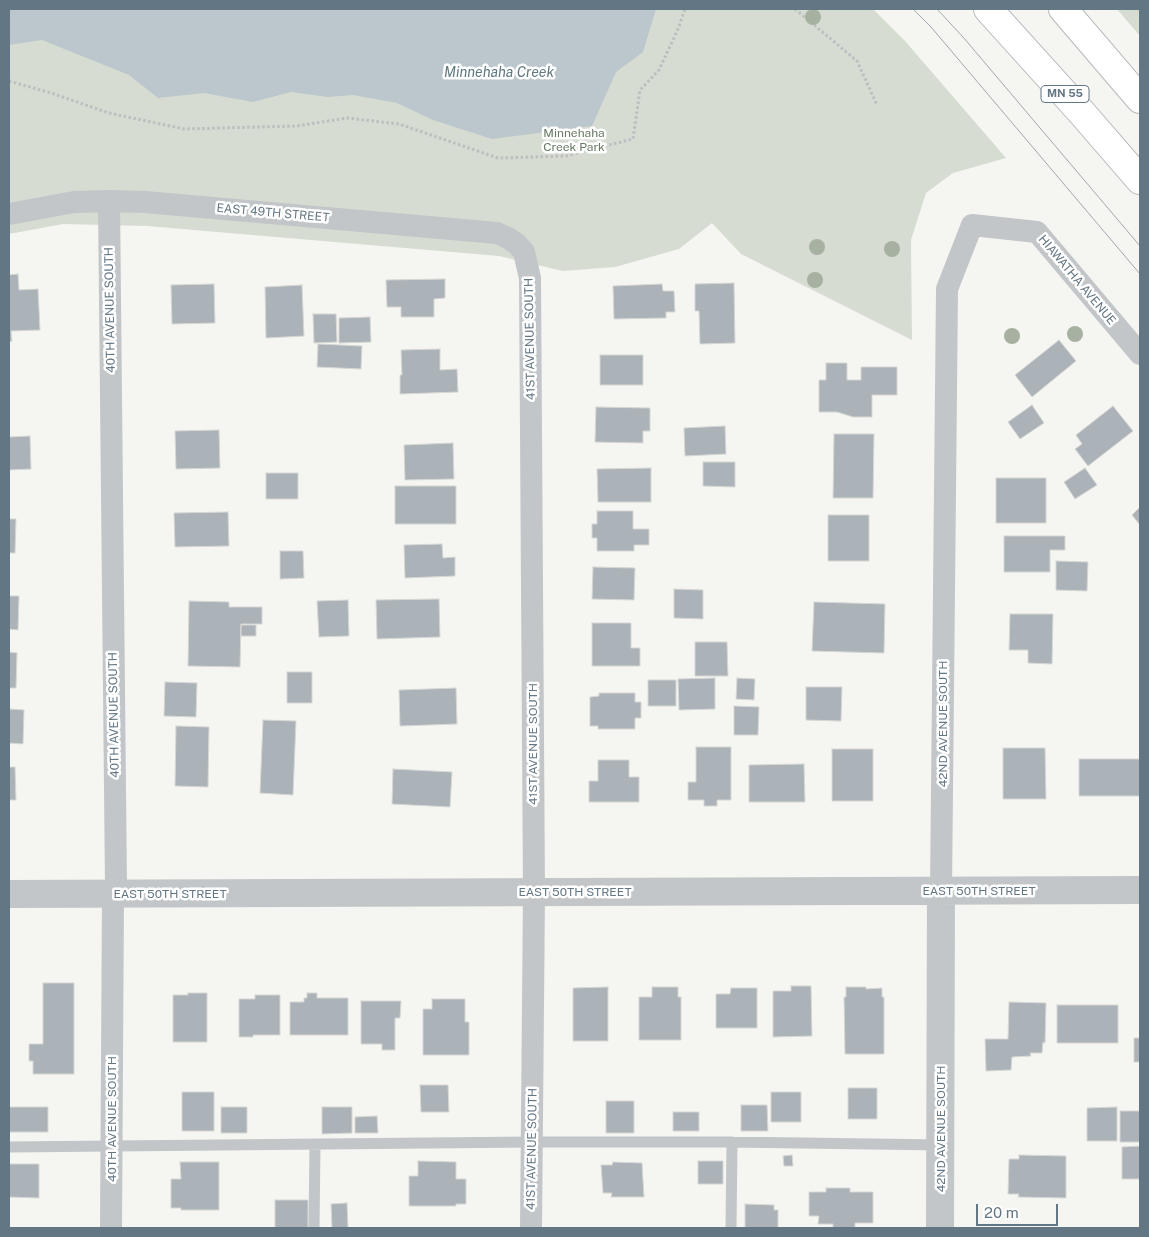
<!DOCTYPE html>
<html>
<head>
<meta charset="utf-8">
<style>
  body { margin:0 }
  #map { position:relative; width:1149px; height:1237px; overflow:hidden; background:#f5f5f1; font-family:"Public Sans",sans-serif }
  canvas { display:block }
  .frame { position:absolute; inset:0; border:10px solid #637683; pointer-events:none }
  .scale { position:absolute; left:976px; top:1204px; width:82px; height:22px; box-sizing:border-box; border:2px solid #637683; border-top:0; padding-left:6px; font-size:15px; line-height:18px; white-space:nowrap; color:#637683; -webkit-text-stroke:4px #fff; paint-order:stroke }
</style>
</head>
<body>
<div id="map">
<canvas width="1149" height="1237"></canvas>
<div class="frame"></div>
<div class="scale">20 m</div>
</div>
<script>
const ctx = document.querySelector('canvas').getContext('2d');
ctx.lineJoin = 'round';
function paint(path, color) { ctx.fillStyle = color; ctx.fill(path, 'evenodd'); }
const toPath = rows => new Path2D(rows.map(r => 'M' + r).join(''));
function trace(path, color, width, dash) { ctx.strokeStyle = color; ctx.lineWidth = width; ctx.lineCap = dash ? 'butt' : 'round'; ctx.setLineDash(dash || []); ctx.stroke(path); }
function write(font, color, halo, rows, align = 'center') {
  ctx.font = font + ' "Public Sans",sans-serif'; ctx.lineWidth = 5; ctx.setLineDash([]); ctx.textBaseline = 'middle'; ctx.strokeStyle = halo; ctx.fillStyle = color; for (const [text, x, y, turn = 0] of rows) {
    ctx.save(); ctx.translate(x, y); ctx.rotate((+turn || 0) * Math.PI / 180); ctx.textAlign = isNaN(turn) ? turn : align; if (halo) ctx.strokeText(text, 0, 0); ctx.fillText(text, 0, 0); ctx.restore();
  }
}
const green = toPath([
  [9,9,873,9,905,41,1006,158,953,173,926,193,911,240,912,340,741,254,712,223,679,249,615,267,563,271,499,256,147,226,63,224,9,234],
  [1117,9,1140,9,1140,36]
]);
const water = toPath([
  [9,9,656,9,643,52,616,72,592,126,492,139,433,120,397,103,353,95,328,97,291,92,253,102,204,93,158,98,129,75,42,40,9,45]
]);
const building = toPath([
  [18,274,19,290,38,289,40,330,11,331,12,341,9,342,9,275,18,274],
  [445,279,445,298,434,299,434,317,401,317,401,307,387,307,386,280,445,279],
  [734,283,735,343,700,344,699,311,695,311,695,284,734,283],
  [214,284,215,323,172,324,171,285,214,284],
  [662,284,663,291,674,291,675,312,666,312,666,318,614,319,613,286,662,284],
  [302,285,304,336,266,338,265,287,302,285],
  [313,314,336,314,337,342,314,343,313,314],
  [370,317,371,342,339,343,339,318,370,317],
  [1059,340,1076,361,1032,397,1015,375,1059,340],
  [318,344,362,346,361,369,317,367,318,344],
  [440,349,440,370,457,369,458,392,400,394,400,375,402,375,401,350,440,349],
  [600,355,643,355,643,385,600,385,600,355],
  [826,363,847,363,847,380,861,380,861,367,897,367,897,395,872,395,872,417,853,417,837,412,819,412,819,380,826,380,826,363],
  [1032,405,1044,423,1020,439,1008,422,1032,405],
  [1113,406,1133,431,1088,466,1075,449,1082,444,1076,435,1113,406],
  [596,407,650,408,650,431,643,431,643,443,595,442,596,407],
  [725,426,726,454,685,456,684,428,725,426],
  [219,430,220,468,176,469,175,431,219,430],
  [834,434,874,434,873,498,833,498,834,434],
  [30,436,31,469,9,470,9,437,30,436],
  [453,443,454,479,405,480,404,445,453,443],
  [703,462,735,462,735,487,703,486,703,462],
  [651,468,651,502,598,502,597,469,651,468],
  [1085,468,1097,485,1075,499,1064,482,1085,468],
  [266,473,298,473,298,499,266,499,266,473],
  [996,478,1046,478,1046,523,996,523,996,478],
  [395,486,456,486,456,524,395,524,395,486],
  [1140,507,1140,525,1132,515,1140,507],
  [597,511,633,511,633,529,649,529,649,545,634,545,634,551,597,551,597,538,592,538,592,524,597,524,597,511],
  [228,512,229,546,175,547,174,513,228,512],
  [828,515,869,515,869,561,828,561,828,515],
  [9,519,16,519,15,553,9,553,9,519],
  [1004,536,1065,536,1065,550,1050,550,1050,572,1004,572,1004,536],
  [442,544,443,558,455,557,455,576,405,578,404,545,442,544],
  [280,551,303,551,304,578,280,579,280,551],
  [1056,561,1088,562,1087,591,1056,590,1056,561],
  [593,567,635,568,634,600,592,599,593,567],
  [674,589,703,590,703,619,674,618,674,589],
  [9,596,19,596,18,630,9,629,9,596],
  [439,599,440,637,377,639,376,600,439,599],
  [348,600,349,636,319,637,317,601,348,600],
  [189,601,229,602,229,607,262,607,262,624,241,624,240,667,188,666,189,601],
  [814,602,885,604,884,653,812,651,814,602],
  [1010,614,1053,614,1052,664,1028,663,1028,650,1009,650,1010,614],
  [592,623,631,623,631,648,640,648,640,666,592,666,592,623],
  [241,625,256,625,256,636,241,636,241,625],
  [695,642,727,642,728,676,695,676,695,642],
  [9,652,17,653,16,688,9,688,9,652],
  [287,672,312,672,312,703,287,703,287,672],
  [715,678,715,709,679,710,678,679,715,678],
  [737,678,755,679,754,700,736,699,737,678],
  [648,680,676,680,676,706,648,706,648,680],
  [165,682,197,683,196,717,164,716,165,682],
  [806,687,842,687,841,721,806,720,806,687],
  [456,688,457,724,400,726,399,690,456,688],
  [599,693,635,693,635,702,641,702,641,718,635,718,635,729,598,729,598,726,590,726,590,697,599,696,599,693],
  [734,706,759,707,758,735,734,735,734,706],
  [9,709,24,710,23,744,9,743,9,709],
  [263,720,296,721,293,795,260,793,263,720],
  [176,726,209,727,208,787,175,786,176,726],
  [696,747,731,747,731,800,717,800,717,806,704,806,704,800,688,800,688,782,696,782,696,747],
  [1003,748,1045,748,1046,799,1003,799,1003,748],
  [832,749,873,749,873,801,832,801,832,749],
  [1079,759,1140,759,1140,796,1079,796,1079,759],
  [598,760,629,760,629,777,639,777,639,802,589,802,589,781,598,781,598,760],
  [804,764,805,802,749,802,749,765,804,764],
  [9,767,15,767,16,800,9,800,9,767],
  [393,769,452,772,450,807,392,804,393,769],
  [43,983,74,983,74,1074,33,1074,33,1061,29,1061,29,1044,43,1044,43,983],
  [791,986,811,986,812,1036,773,1037,773,991,791,991,791,986],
  [608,987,608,1041,573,1041,573,988,608,987],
  [652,987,678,987,678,997,681,997,681,1040,639,1040,639,997,652,997,652,987],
  [846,987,866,987,866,989,882,988,882,997,884,997,884,1054,845,1054,844,997,846,997,846,987],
  [731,988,757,988,757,1028,716,1028,716,994,730,994,731,988],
  [188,993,207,993,207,1042,173,1042,173,995,188,995,188,993],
  [307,993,317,993,317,998,348,998,348,1035,290,1035,290,1002,304,1002,304,998,307,998,307,993],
  [255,995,280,995,280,1035,253,1035,253,1037,239,1037,239,999,255,999,255,995],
  [432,999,465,999,465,1022,469,1022,469,1055,423,1055,423,1009,432,1009,432,999],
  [361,1001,401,1001,400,1018,395,1018,395,1050,382,1050,382,1044,361,1044,361,1001],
  [1009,1002,1046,1003,1045,1043,1043,1042,1042,1053,1030,1053,1031,1056,1012,1057,1011,1070,986,1071,985,1039,1008,1039,1009,1002],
  [1057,1005,1118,1005,1118,1043,1057,1043,1057,1005],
  [1140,1022,1140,1062,1134,1062,1134,1038,1140,1038,1140,1022],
  [420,1085,448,1085,449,1112,421,1112,420,1085],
  [848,1088,877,1088,877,1119,848,1119,848,1088],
  [182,1092,214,1092,214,1131,182,1131,182,1092],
  [771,1092,801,1092,801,1122,771,1122,771,1092],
  [606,1101,634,1101,634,1133,606,1133,606,1101],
  [741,1105,767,1105,768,1131,741,1131,741,1105],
  [9,1107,48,1107,48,1132,9,1132,9,1107],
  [221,1107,247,1107,247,1133,221,1133,221,1107],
  [322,1107,352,1107,352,1133,322,1134,322,1107],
  [1117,1107,1117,1141,1087,1141,1087,1108,1117,1107],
  [1120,1111,1140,1111,1140,1142,1120,1142,1120,1111],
  [673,1112,699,1112,699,1131,673,1131,673,1112],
  [377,1116,378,1133,355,1133,355,1117,377,1116],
  [1140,1146,1140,1179,1122,1179,1122,1147,1140,1146],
  [792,1155,793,1166,784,1166,783,1156,792,1155],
  [1019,1155,1066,1156,1066,1198,1018,1197,1019,1194,1008,1194,1009,1159,1019,1159,1019,1155],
  [418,1161,456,1162,456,1179,466,1179,466,1204,456,1204,456,1206,409,1206,409,1176,418,1176,418,1161],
  [698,1161,723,1161,723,1184,698,1184,698,1161],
  [180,1162,219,1162,219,1210,181,1210,181,1208,171,1208,171,1179,181,1179,180,1162],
  [613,1162,642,1163,644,1197,611,1197,612,1193,603,1193,601,1165,612,1165,613,1162],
  [9,1164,39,1164,39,1198,9,1197,9,1164],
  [826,1188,850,1188,850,1192,873,1192,873,1223,855,1223,855,1228,833,1228,833,1224,818,1224,819,1216,809,1216,809,1192,826,1192,826,1188],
  [275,1200,308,1200,308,1228,275,1228,275,1200],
  [347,1203,348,1228,332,1228,331,1204,347,1203],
  [745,1204,774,1205,774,1210,778,1210,778,1228,745,1228,745,1204]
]);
const path = toPath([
  [795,9,857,61,877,105],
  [9,81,51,93,109,113,184,129,297,126,347,118,399,124,498,158,566,156,633,139,640,90,659,70,678,29,685,9]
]);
const service = toPath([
  [9,1147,532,1142,732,1142,941,1145],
  [314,1228,315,1144],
  [731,1228,732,1142]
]);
const minor = toPath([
  [109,201,116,886,113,894,111,1228],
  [9,214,74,202,109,201,145,202,497,233,508,238,517,244,524,252,530,278,534,892,531,1228],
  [941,891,947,289,972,225,1037,232,1140,354]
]);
const tertiary = toPath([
  [9,894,1140,890],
  [940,1228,941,891]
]);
const trunk = toPath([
  [988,9,1082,113,1140,180],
  [1063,9,1140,99]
]);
const tram = toPath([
  [913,9,931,27,1140,274],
  [937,9,963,37,1140,246]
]);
const trees = [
  [813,17],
  [817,247],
  [892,249],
  [815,280],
  [1075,334],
  [1012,336]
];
const shields = [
  [1065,94,48]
];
const shieldNames = [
  ["MN 55",1065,94]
];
const parkNames = [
  ["Minnehaha",574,133],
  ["Creek Park",574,147]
];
const streetNames = [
  ["EAST 49TH STREET",273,213,5],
  ["HIAWATHA AVENUE",1077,280,50],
  ["40TH AVENUE SOUTH",110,310,-91],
  ["41ST AVENUE SOUTH",530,339,-91],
  ["40TH AVENUE SOUTH",114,715,-91],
  ["42ND AVENUE SOUTH",943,724,-90],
  ["41ST AVENUE SOUTH",533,744,-90],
  ["EAST 50TH STREET",979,891],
  ["EAST 50TH STREET",575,892],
  ["EAST 50TH STREET",170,894],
  ["40TH AVENUE SOUTH",112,1119,-90],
  ["42ND AVENUE SOUTH",941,1129,-90],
  ["41ST AVENUE SOUTH",532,1149,-89]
];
const waterNames = [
  ["Minnehaha Creek",499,73]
];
paint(green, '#d6dcd2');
paint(water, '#bbc7cc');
paint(building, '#abb3b8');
trace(building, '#d6d6d4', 1);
trace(trunk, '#b5b8bb', 30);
trace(path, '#bcbec0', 3, [2.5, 2.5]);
trace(service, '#c2c6c9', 11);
trace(minor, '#c2c6c9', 22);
trace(tertiary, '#c2c6c9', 28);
trace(trunk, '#fff', 28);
trace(tram, '#a0a8ad', 1);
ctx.fillStyle = '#a7b1a2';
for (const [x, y] of trees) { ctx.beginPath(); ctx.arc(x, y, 8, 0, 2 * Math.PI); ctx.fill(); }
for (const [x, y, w] of shields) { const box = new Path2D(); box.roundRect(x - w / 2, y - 8.5, w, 17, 4); ctx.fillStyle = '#fff'; ctx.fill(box); trace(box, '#637683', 1); }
write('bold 11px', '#637683', null, shieldNames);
write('12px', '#677a62', '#fff', parkNames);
write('12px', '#637683', '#fff', streetNames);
write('italic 14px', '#5f7880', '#fff', waterNames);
</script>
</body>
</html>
